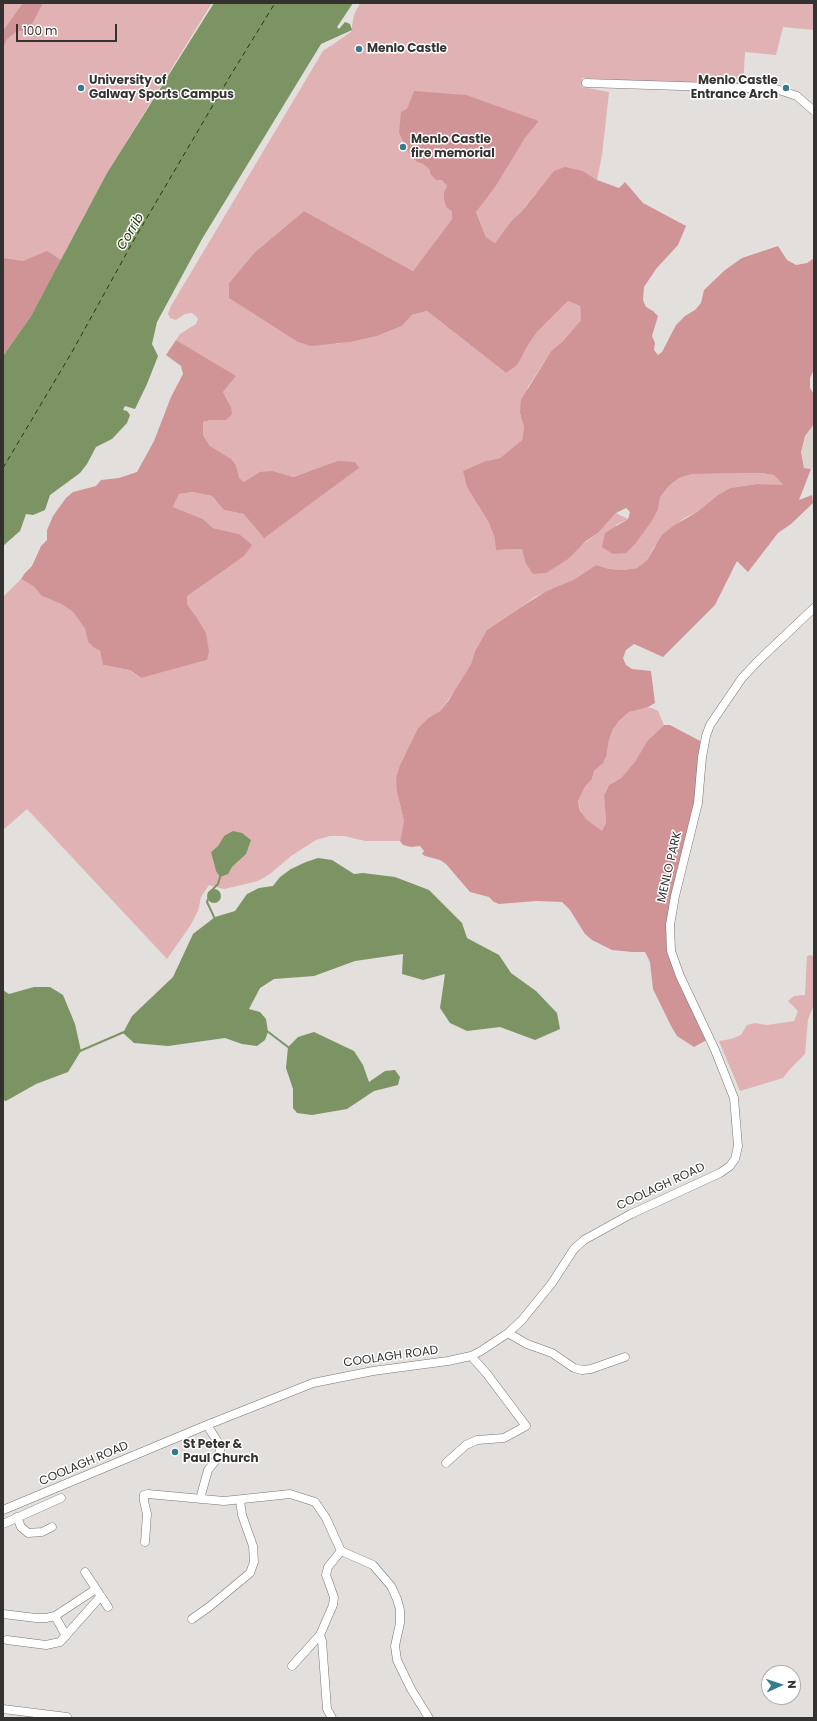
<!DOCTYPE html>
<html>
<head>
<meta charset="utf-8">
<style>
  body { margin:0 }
  #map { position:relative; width:817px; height:1721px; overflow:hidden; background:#e2dfdc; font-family:Poppins,sans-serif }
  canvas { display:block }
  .frame { position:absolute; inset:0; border:4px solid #333231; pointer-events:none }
  .north { position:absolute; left:761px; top:1665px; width:40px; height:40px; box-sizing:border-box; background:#fff; border:1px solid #adadad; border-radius:50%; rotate:87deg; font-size:11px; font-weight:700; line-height:16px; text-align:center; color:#333231 }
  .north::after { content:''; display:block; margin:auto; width:14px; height:18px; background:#377c8a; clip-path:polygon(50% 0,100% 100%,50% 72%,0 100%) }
  .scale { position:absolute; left:16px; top:24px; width:101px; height:18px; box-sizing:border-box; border:2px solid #333231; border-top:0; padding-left:5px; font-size:12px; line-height:14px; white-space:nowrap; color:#333231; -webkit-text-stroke:3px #fff; paint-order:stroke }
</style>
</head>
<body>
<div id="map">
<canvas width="817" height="1721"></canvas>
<div class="frame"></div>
<div class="north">N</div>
<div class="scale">100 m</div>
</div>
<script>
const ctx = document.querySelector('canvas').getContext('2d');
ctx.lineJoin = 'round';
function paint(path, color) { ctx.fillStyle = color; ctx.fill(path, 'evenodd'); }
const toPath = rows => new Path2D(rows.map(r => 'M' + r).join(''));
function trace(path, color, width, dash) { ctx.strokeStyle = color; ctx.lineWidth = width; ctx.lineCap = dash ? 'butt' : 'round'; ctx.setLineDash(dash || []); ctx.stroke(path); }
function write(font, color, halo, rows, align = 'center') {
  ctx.font = font + ' Poppins,sans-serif'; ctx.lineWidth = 3; ctx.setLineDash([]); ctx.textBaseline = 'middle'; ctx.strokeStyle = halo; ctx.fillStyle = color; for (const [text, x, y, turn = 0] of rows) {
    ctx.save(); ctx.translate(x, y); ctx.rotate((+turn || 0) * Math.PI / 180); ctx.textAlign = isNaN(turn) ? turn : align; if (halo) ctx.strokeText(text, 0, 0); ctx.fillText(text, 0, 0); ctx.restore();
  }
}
const built = toPath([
  [814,424,814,468,811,469,804,468,801,452,805,436]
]);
const green = toPath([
  [3,3,212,3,107,173,31,316,3,306],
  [360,3,814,3,814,30,783,27,776,55,745,52,743,87,582,78,582,87,609,92,602,155,597,180,583,171,536,193,522,211,511,221,495,243,486,237,476,212,525,138,539,121,414,91,399,133,408,152,412,157,417,162,423,164,429,169,431,175,436,180,442,180,448,186,444,192,452,210,452,219,413,271,304,211,255,252,229,283,337,344,377,336,402,326,412,315,427,311,506,373,524,353,530,342,538,331,568,301,580,306,581,320,562,342,551,351,528,387,520,413,524,427,522,440,500,458,486,461,467,487,489,523,494,536,496,550,522,549,525,562,577,549,598,533,616,513,628,519,616,525,636,543,658,510,660,497,669,486,679,478,692,474,761,473,774,475,784,486,757,484,730,488,718,495,697,512,684,518,654,547,647,560,637,568,624,570,609,569,596,565,573,580,535,597,487,630,475,651,471,664,457,688,440,711,428,718,418,728,400,765,397,792,404,821,400,841,365,841,344,836,330,836,316,840,291,856,270,874,258,881,224,889,209,885,201,897,198,911,190,926,167,959,27,809,3,830,3,597,21,579,33,586,42,596,61,604,73,612,85,629,88,642,93,647,100,651,103,665,130,670,140,678,207,660,195,615,187,604,187,595,202,585,239,534,213,528,203,519,173,507,179,494,193,492,212,496,224,510,244,514,310,471,292,477,273,471,244,482,238,478,236,465,210,446,203,435,203,422,211,420,226,420,231,407,223,392,235,376,176,340,180,334,196,324,198,318,192,313,185,314,176,320,170,318,168,314,171,306,323,51,351,32,354,15],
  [224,836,239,861,232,867,216,871,211,852,218,846],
  [645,707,652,708,658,711,664,725,648,740,634,765,621,778,612,783,607,788,604,795,606,823,602,832,582,817,578,801,585,787,592,779,594,771,605,760,609,740,614,726,629,712],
  [811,955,814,957,814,1007,813,1007,808,1019,805,1054,791,1068,783,1078,740,1091,719,1041,731,1039,741,1035,747,1025,755,1023,767,1025,794,1021,798,1011,788,1001,794,996,805,995,807,956]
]);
const forest = toPath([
  [23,3,43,3,32,24,24,30,16,32,7,39,3,48,3,31],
  [414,91,466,95,539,121,525,138,495,187,476,212,486,237,495,243,511,221,522,211,554,171,565,167,583,171,597,180,619,188,625,182,643,203,686,226,678,245,656,269,644,287,643,300,646,307,653,311,658,316,652,336,655,343,654,350,658,355,662,352,676,325,685,316,695,310,701,303,704,290,725,270,742,258,778,246,787,260,796,265,807,263,814,258,814,369,810,378,810,388,814,394,814,424,805,436,801,452,804,468,811,469,799,500,812,495,813,503,791,524,778,533,748,572,737,561,715,605,663,657,634,644,626,650,623,658,626,665,632,669,651,671,655,703,648,707,629,712,619,721,613,729,609,740,606,757,603,763,594,771,592,779,585,787,578,801,580,811,586,819,602,831,606,823,604,795,609,785,621,778,635,762,648,740,664,725,670,725,700,741,698,803,675,896,671,951,710,1038,694,1047,677,1036,671,1026,653,989,650,962,645,952,632,952,612,950,592,940,585,934,570,910,562,902,536,901,499,904,494,902,489,897,470,892,446,864,440,860,425,856,422,854,424,851,420,846,411,847,403,845,400,841,404,821,397,792,396,778,400,765,418,728,428,718,440,711,449,700,471,664,475,651,487,630,524,605,547,591,573,580,596,565,609,569,624,570,637,568,647,560,662,535,673,526,697,512,718,495,730,488,757,484,783,485,774,475,761,473,692,474,679,478,669,486,660,497,658,510,651,522,636,543,626,553,613,554,602,547,605,533,628,519,630,512,626,508,616,513,598,533,586,541,568,559,546,573,533,574,525,562,522,549,496,550,494,536,489,523,467,487,463,471,486,461,500,458,522,440,524,427,520,413,521,400,551,351,562,342,581,320,580,306,568,301,538,331,530,342,517,365,506,373,427,311,412,315,402,326,377,336,350,342,311,346,298,342,229,298,229,283,255,252,304,211,413,271,452,219,452,211,446,207,444,199,444,192,447,186,442,180,436,180,431,175,429,169,423,164,417,162,412,157,408,152,399,133,401,112,407,109],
  [47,251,61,260,31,316,3,356,3,258,23,261],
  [176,340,236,376,223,392,231,407,232,414,226,420,211,420,203,422,203,435,210,446,231,459,236,465,239,478,244,482,260,472,273,471,293,477,338,461,355,462,359,468,264,538,244,514,224,510,212,496,193,492,179,494,173,507,203,519,213,528,239,534,252,545,244,556,187,596,187,604,195,615,206,633,209,651,207,660,141,678,130,670,103,665,100,651,93,647,88,642,85,629,73,612,61,604,42,596,33,586,21,579,25,573,32,566,41,546,47,540,47,530,53,516,66,498,73,492,96,486,101,480,119,478,137,472,154,441,171,397,183,374,181,366,166,355]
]);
const water = toPath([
  [214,3,353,3,337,27,339,29,345,22,350,24,352,30,321,44,202,239,157,322,152,344,158,356,147,384,135,409,125,406,123,410,127,411,130,415,127,423,112,439,96,447,87,464,80,473,50,495,45,510,33,515,26,514,20,531,3,546,3,356,31,316,107,173],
  [233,831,242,833,251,840,246,854,232,867,228,874,220,877,216,871,211,852,218,846,224,836],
  [318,858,332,860,354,874,363,873,395,877,429,890,462,923,467,938,499,955,511,973,536,991,557,1013,560,1029,535,1040,500,1027,467,1031,450,1023,440,1008,445,974,423,980,402,974,403,954,355,961,314,976,274,979,260,988,249,1009,260,1012,266,1019,268,1032,265,1040,257,1046,242,1044,225,1038,168,1046,134,1043,123,1033,132,1016,173,977,193,934,215,917,235,911,247,894,259,888,273,886,280,877,291,869,306,862],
  '207 896a7 7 0 1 1 14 0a7 7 0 1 1-14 0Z',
  [34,987,50,987,63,995,75,1024,81,1051,68,1072,36,1084,6,1101,3,1100,3,990,9,994],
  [314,1032,354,1051,363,1065,369,1082,385,1071,395,1070,400,1077,398,1085,374,1091,347,1109,312,1115,297,1113,293,1108,293,1089,286,1068,288,1047,298,1037]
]);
const stream = toPath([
  [211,891,218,884,220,877],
  [208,899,207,902,215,919],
  [267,1031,288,1047],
  [80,1051,124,1032]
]);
const ferry = toPath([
  [3,468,72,352,135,238,229,78,275,3]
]);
const minor = toPath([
  [586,83,776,89,797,96,814,111],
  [508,1333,527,1344,552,1353,574,1368,582,1370,591,1369,625,1357],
  [446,1463,466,1445,477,1440,504,1438,526,1426,487,1374,471,1356],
  [200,1499,208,1470,216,1460,220,1451,219,1444,207,1425],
  [3,1510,207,1425,313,1383,373,1371,448,1361,471,1356,481,1351,508,1333,522,1320,552,1283,574,1249,584,1240,631,1214,720,1173,730,1166,735,1159,738,1146,734,1098,715,1050,680,976,671,951,670,925,675,896,698,803,702,757,706,736,710,725,742,678,759,660,814,608],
  [17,1517,21,1527,28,1533,42,1532,52,1527],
  [3,1524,61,1498],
  [145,1542,147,1514,144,1501,144,1495,148,1494,224,1501,290,1494,315,1502,326,1518,341,1551,373,1565,391,1586,397,1599,400,1610,400,1623,395,1646,397,1660,411,1689,429,1718],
  [85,1572,108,1607],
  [3,1614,36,1618,46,1618,55,1616,96,1589],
  [55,1616,66,1636],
  [192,1619,209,1607,250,1573,254,1562,253,1546,242,1515,240,1500],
  [7,1640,46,1645,60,1642,101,1596],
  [292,1666,320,1635],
  [3,1709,67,1717],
  [332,1718,327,1709,322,1641,320,1635,333,1605,334,1597,326,1575,328,1567,341,1551]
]);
const markers = [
  [359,49,4,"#377c8a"],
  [81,88,4,"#377c8a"],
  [786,88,4,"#377c8a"],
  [403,147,4,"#377c8a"],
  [175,1452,4,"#377c8a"]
];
const poiNames = [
  ["Menlo Castle",367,49],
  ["University of",89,81],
  ["Galway Sports Campus",89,95],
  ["Menlo Castle",778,81,"right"],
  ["Entrance Arch",778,95,"right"],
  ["Menlo Castle",411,140],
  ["fire memorial",411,154],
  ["St Peter &",183,1445],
  ["Paul Church",183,1459]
];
const streetNames = [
  ["MENLO PARK",670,867,-77],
  ["COOLAGH ROAD",661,1187,-25],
  ["COOLAGH ROAD",391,1357,-8],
  ["COOLAGH ROAD",84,1464,-23]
];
const waterNames = [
  ["Corrib",131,232,-59]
];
paint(built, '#dcd4cb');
paint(green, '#e0b2b3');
paint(forest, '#d19496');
paint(water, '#7c9463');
trace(stream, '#7c9463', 2);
trace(ferry, '#253b02', 1, [5, 4]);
trace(minor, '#787573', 9);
trace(minor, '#fff', 8);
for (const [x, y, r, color] of markers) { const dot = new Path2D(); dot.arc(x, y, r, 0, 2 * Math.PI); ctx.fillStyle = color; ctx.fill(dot); trace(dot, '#fff', 1.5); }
write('bold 12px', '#333231', '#fff', poiNames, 'left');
write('12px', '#333231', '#fff', streetNames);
write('italic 13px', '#253b02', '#fff', waterNames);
</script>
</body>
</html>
